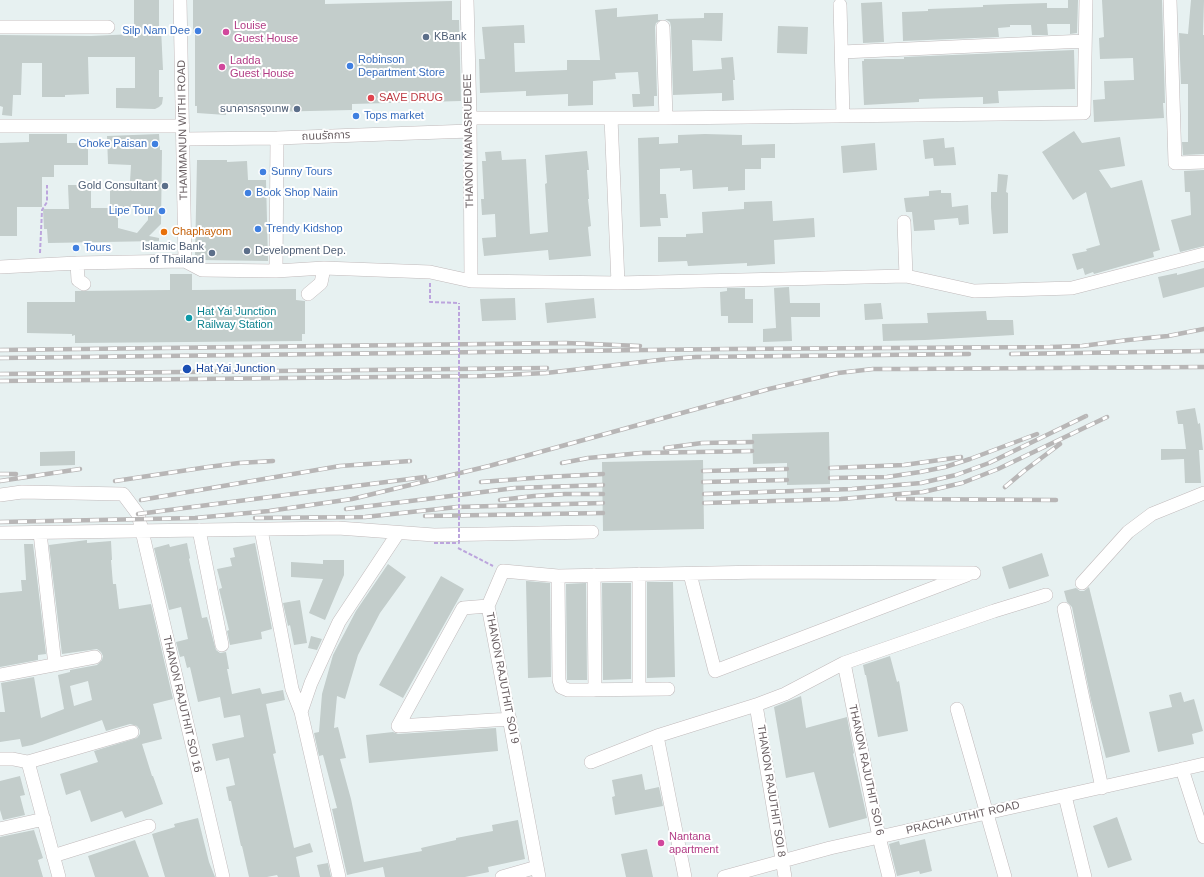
<!DOCTYPE html>
<html>
<head>
<meta charset="utf-8">
<style>
  body { margin:0 }
  canvas { display:block; background:#e7f1f1 }
</style>
</head>
<body>
<canvas width="1204" height="877"></canvas>
<script>
const ctx = document.querySelector('canvas').getContext('2d');
ctx.lineJoin = 'round';
function paint(path, color) { ctx.fillStyle = color; ctx.fill(path, 'evenodd'); }
const toPath = rows => new Path2D(rows.map(r => 'M' + r).join(''));
function trace(path, color, width, dash) { ctx.strokeStyle = color; ctx.lineWidth = width; ctx.lineCap = dash ? 'butt' : 'round'; ctx.setLineDash(dash || []); ctx.stroke(path); }
function write(font, color, halo, rows, align = 'center') {
  ctx.font = font + ' Helvetica,"Noto Sans Thai",sans-serif'; ctx.lineWidth = 4; ctx.setLineDash([]); ctx.textBaseline = 'middle'; ctx.strokeStyle = halo; ctx.fillStyle = color; for (const [text, x, y, turn = 0] of rows) {
    ctx.save(); ctx.translate(x, y); ctx.rotate((+turn || 0) * Math.PI / 180); ctx.textAlign = isNaN(turn) ? turn : align; if (halo) ctx.strokeText(text, 0, 0); ctx.fillText(text, 0, 0); ctx.restore();
  }
}
const building = toPath([
  [134,0,159,0,159,28,161,28,163,70,159,70,159,97,163,97,162,104,159,107,155,109,116,108,116,88,135,88,135,57,88,57,89,94,65,95,65,97,42,97,42,63,22,63,21,95,13,95,12,116,2,115,3,107,0,106,0,35,91,36,134,34],
  [193,0,325,0,325,4,452,1,452,20,459,20,461,101,352,104,352,110,226,113,226,115,197,113,197,106,195,106,195,33,193,33],
  [1068,0,1078,0,1077,33,1070,34,1070,24,1047,24,1048,35,1032,35,1031,25,1010,25,1010,27,998,28,999,37,903,41,902,12,928,11,928,9,983,7,983,5,1011,4,1047,3,1047,8,1068,8],
  [1102,0,1162,0,1165,103,1163,103,1164,118,1094,122,1093,100,1105,99,1104,81,1134,80,1133,58,1100,59,1099,38,1104,37],
  [1191,0,1204,0,1203,35,1204,35,1204,154,1183,155,1182,142,1188,142,1188,84,1181,84,1179,33,1188,34],
  [882,2,884,42,863,43,861,3],
  [617,8,617,17,658,14,658,20,661,20,656,23,655,27,657,96,654,96,654,106,633,107,632,94,640,94,638,72,615,73,616,79,593,81,593,105,568,106,568,94,526,96,526,91,480,93,479,59,485,59,482,27,524,25,525,43,514,43,515,72,567,70,567,60,600,60,595,10],
  [704,13,723,13,722,41,692,40,693,71,722,69,721,58,733,57,735,80,733,80,734,100,722,101,722,93,673,95,671,27,670,22,665,19,704,18],
  [778,26,808,27,807,54,777,53],
  [1074,50,1075,89,998,91,999,103,983,104,983,97,919,99,919,102,864,105,862,61,864,61,864,59,904,59,904,57],
  [1074,131,1082,143,1120,137,1125,166,1099,170,1111,188,1142,180,1160,250,1153,252,1154,257,1094,274,1093,272,1085,275,1083,268,1077,270,1072,254,1087,251,1086,249,1100,245,1086,192,1073,200,1042,152],
  [29,134,67,134,67,143,88,143,88,165,54,165,54,177,42,177,42,207,17,207,17,236,0,236,0,143,29,142],
  [159,134,160,150,162,150,161,224,149,236,159,238,159,241,48,243,47,229,44,229,43,209,69,209,68,185,91,185,91,208,118,208,118,228,137,233,148,220,148,207,110,207,110,182,130,182,131,165,108,164,107,136],
  [705,134,742,135,742,145,775,144,775,158,761,158,761,169,745,169,745,190,728,191,728,187,693,189,692,170,680,171,680,168,660,169,660,194,666,194,668,218,660,218,661,226,640,227,638,138,659,137,659,144,678,143,678,135],
  [944,138,945,148,954,147,956,165,934,166,933,158,925,159,923,140],
  [875,143,877,170,843,173,841,146],
  [501,151,502,160,526,159,530,234,548,232,545,184,547,183,545,155,587,151,589,170,587,170,589,199,588,199,591,226,588,227,591,256,549,260,548,250,484,256,482,238,496,237,495,214,482,215,481,199,484,199,482,161,486,161,485,152],
  [197,160,227,160,227,162,247,161,248,180,266,180,268,261,201,260,195,257],
  [1204,170,1204,246,1180,252,1171,220,1191,215,1190,192,1185,192,1184,171],
  [998,174,1008,175,1006,192,1008,193,1008,233,993,234,991,207,991,192,997,192],
  [941,190,941,193,951,193,952,207,968,205,969,224,959,225,958,218,934,220,935,230,914,231,912,212,906,212,904,198,929,196,929,191],
  [772,201,773,221,814,218,815,237,774,240,775,264,747,266,747,263,688,266,687,261,658,262,658,237,686,237,686,234,703,233,702,212,744,209,744,202],
  [1204,268,1204,287,1163,298,1158,277,1177,273,1177,275],
  [170,274,192,274,192,290,296,289,296,300,305,301,305,334,302,334,302,341,75,343,75,335,72,336,72,334,27,333,27,302,75,302,75,291,170,290],
  [789,287,790,303,820,303,820,317,791,317,792,341,763,342,763,329,776,328,774,288],
  [727,288,745,288,745,299,753,299,753,323,728,323,728,316,721,316,720,292,727,291],
  [515,298,516,320,482,321,480,299],
  [594,298,596,318,547,323,545,303],
  [881,303,883,319,865,320,864,304],
  [986,311,987,320,1013,320,1014,335,925,340,883,341,882,324,928,323,927,313],
  [1195,408,1198,424,1200,423,1203,450,1199,450,1201,483,1185,483,1184,459,1161,460,1161,449,1186,449,1183,424,1178,424,1176,411],
  [829,432,830,484,787,485,787,463,753,464,752,434],
  [75,451,75,465,40,466,40,452],
  [703,460,704,529,603,531,602,462],
  [87,540,87,543,111,541,112,560,111,560,113,584,116,584,119,609,151,604,173,699,153,704,162,739,142,744,152,776,153,776,163,804,125,818,122,811,91,822,80,790,66,795,60,774,98,762,94,751,137,738,140,734,140,730,137,726,130,724,106,731,102,720,32,745,22,747,20,739,0,742,0,712,5,712,1,683,34,677,41,718,64,709,58,675,70,672,70,670,97,665,102,660,103,656,101,652,97,649,62,654,49,545],
  [88,681,92,700,74,706,70,686],
  [187,543,190,558,189,559,202,618,207,617,216,650,220,653,226,652,229,669,227,669,232,694,260,688,262,694,283,690,285,700,266,704,276,753,273,754,294,848,310,843,313,852,296,857,300,877,278,877,277,875,267,877,249,877,242,846,241,846,231,801,229,801,226,787,235,785,229,758,216,761,212,744,244,737,240,715,224,718,220,697,198,702,190,667,187,668,184,656,180,657,176,642,188,639,181,607,169,610,154,548,169,544,170,547],
  [255,543,272,629,261,632,262,639,230,645,227,631,229,630,219,589,222,588,217,569,232,566,230,558,235,557,233,548],
  [24,544,33,544,46,654,38,655,38,660,0,667,0,593,22,591,21,580,26,580],
  [1042,553,1049,576,1009,589,1002,567],
  [323,560,344,560,344,575,325,620,309,613,323,579,291,577,291,562,323,564],
  [388,564,406,577,380,613,358,655,345,699,337,696,334,728,338,727,346,758,340,759,351,799,364,862,422,851,421,848,456,840,456,838,493,831,492,825,518,820,525,859,488,867,489,872,465,877,385,877,383,867,347,875,332,809,337,808,323,755,319,756,314,733,319,732,322,694,333,655,356,611],
  [441,576,464,589,403,698,379,685],
  [526,581,550,583,551,677,528,678],
  [647,582,673,582,675,677,647,678],
  [586,583,587,680,567,680,566,584],
  [602,583,631,583,631,679,603,680],
  [1089,587,1130,752,1106,758,1091,700,1072,607,1067,602,1064,591,1076,588,1080,591,1084,591],
  [300,600,307,643,294,645,290,625,288,626,283,603],
  [311,636,322,639,317,650,308,648],
  [890,656,897,682,899,681,908,731,878,737,866,675,865,675,863,665],
  [1181,692,1184,702,1194,699,1203,731,1192,734,1194,744,1158,752,1149,712,1172,707,1169,695],
  [801,696,806,728,847,717,854,753,853,754,867,818,829,828,814,772,786,778,774,707],
  [496,728,498,751,369,763,366,735,393,732,398,734],
  [642,774,645,790,659,787,663,806,615,815,612,797,615,796,612,780],
  [20,776,25,795,20,796,25,815,3,820,0,810,0,781],
  [1117,817,1132,860,1108,868,1093,826],
  [198,818,209,862,215,877,165,877,152,834,175,827,174,824],
  [34,830,43,858,38,860,43,877,0,877,0,837],
  [925,839,932,871,920,874,919,871,897,876,889,844,899,841,900,845],
  [135,840,149,877,95,877,88,856],
  [647,849,653,877,626,877,621,854],
  [328,863,331,877,320,877,317,865]
]);
const path = toPath([
  [40,253,42,210,47,202,47,185],
  [430,283,430,302,459,303],
  [458,548,493,566]
]);
const minor = toPath([
  [180,0,185,261],
  [467,0,470,118,471,281],
  [1170,0,1175,163,1204,162],
  [840,5,843,116],
  [0,27,108,27],
  [663,27,666,118],
  [842,52,1085,41],
  [470,118,666,118,1084,113,1086,0],
  [611,118,618,283],
  [0,126,183,126],
  [183,139,277,138,470,131],
  [904,222,906,276],
  [77,263,78,280,84,284],
  [0,267,77,263,185,261,202,270,276,271,324,268,430,272,471,281,618,283,906,276,974,291,1072,288,1204,254],
  [276,271,277,138],
  [308,294,321,283,324,268],
  [0,495,22,492,123,494,138,514,223,877],
  [199,530,222,645],
  [261,530,292,689,301,712],
  [0,533,338,528,434,535,592,532],
  [40,533,55,665],
  [639,574,639,689],
  [690,574,715,671,967,575],
  [594,575,595,690],
  [558,576,559,680,561,687,568,690,668,689],
  [1082,583,1128,532,1152,514,1204,493],
  [488,606,463,608,398,726,510,719],
  [1064,609,1102,788],
  [844,663,879,837,889,877],
  [0,675,95,657],
  [756,705,785,877],
  [957,709,1005,877],
  [657,736,685,877],
  [0,759,13,759,28,762,132,732],
  [28,762,59,877],
  [591,762,657,736,756,705,785,694,844,663,994,611,1046,595],
  [1182,769,1204,837],
  [1065,796,1085,877],
  [0,829,44,819],
  [53,856,149,826],
  [339,877,301,712,311,683,339,622,398,533],
  [502,877,537,867],
  [539,877,488,606,503,571,558,576,763,572,974,573],
  [724,877,830,848,1174,771,1204,764]
]);
const rail = toPath([
  [0,350,566,343,640,346],
  [1011,354,1204,351],
  [0,358,728,349,1050,347,1082,346,1128,340,1168,336,1204,329],
  [0,374,547,368],
  [0,381,482,376,546,373,668,359,696,357,969,354],
  [665,448,702,443,752,442],
  [562,463,588,458,641,453,752,451],
  [830,468,904,465,961,457],
  [703,471,787,469],
  [0,474,16,474],
  [830,478,887,477,920,472,945,467,970,459,1037,434],
  [0,481,80,469],
  [115,481,208,467,239,463,273,461],
  [481,482,546,477,603,474],
  [703,482,787,480],
  [1005,487,1024,471,1060,444],
  [704,494,852,489,921,483,956,475,989,463,1086,416],
  [897,499,1056,500],
  [141,500,340,466,410,461],
  [500,500,534,496,565,494,603,494],
  [704,503,841,499,923,492,962,483,998,469,1107,417],
  [346,509,515,488,603,485],
  [138,514,425,477],
  [425,516,603,513],
  [255,518,365,517,457,507,603,503],
  [0,522,195,518,269,511,352,499,489,466,769,389,838,373,873,369,900,369,1204,367]
]);
const pathBridge = toPath([
  [434,543,459,543,459,303]
]);
const markers = [
  [198,31,4,"#3f7fe0"],
  [226,32,4,"#d1479c"],
  [426,37,4,"#5c6f8a"],
  [350,66,4,"#3f7fe0"],
  [222,67,4,"#d1479c"],
  [371,98,4,"#e0444e"],
  [297,109,4,"#5c6f8a"],
  [356,116,4,"#3f7fe0"],
  [155,144,4,"#3f7fe0"],
  [263,172,4,"#3f7fe0"],
  [165,186,4,"#5c6f8a"],
  [248,193,4,"#3f7fe0"],
  [162,211,4,"#3f7fe0"],
  [258,229,4,"#3f7fe0"],
  [164,232,4,"#e8710a"],
  [76,248,4,"#3f7fe0"],
  [247,251,4,"#5c6f8a"],
  [212,253,4,"#5c6f8a"],
  [189,318,4,"#0f9aa8"],
  [187,369,5,"#1a4fb4"],
  [661,843,4,"#d1479c"]
];
const hotelNames = [
  ["Louise",234,26],
  ["Guest House",234,39],
  ["Ladda",230,61],
  ["Guest House",230,74],
  ["Nantana",669,837],
  ["apartment",669,850]
];
const shopNames = [
  ["Silp Nam Dee",190,31,"right"],
  ["Robinson",358,60],
  ["Department Store",358,73],
  ["Tops market",364,116],
  ["Choke Paisan",147,144,"right"],
  ["Sunny Tours",271,172],
  ["Book Shop Naiin",256,193],
  ["Lipe Tour",154,211,"right"],
  ["Trendy Kidshop",266,229],
  ["Tours",84,248]
];
const serviceNames = [
  ["KBank",434,37,"left"],
  ["ธนาคารกรุงเทพ",289,109],
  ["Gold Consultant",157,186],
  ["Islamic Bank",204,247],
  ["of Thailand",204,260],
  ["Development Dep.",255,251,"left"]
];
const healthNames = [
  ["SAVE DRUG",379,98]
];
const streetNames = [
  ["THAMMANUN WITHI ROAD",183,130,-91],
  ["ถนนรัถการ",326,136,-2],
  ["THANON MANASRUEDEE",469,141,-91],
  ["THANON RAJUTHIT SOI 9",502,678,79],
  ["THANON RAJUTHIT SOI 16",182,704,77],
  ["THANON RAJUTHIT SOI 6",866,770,78],
  ["THANON RAJUTHIT SOI 8",771,791,81],
  ["PRACHA UTHIT ROAD",963,818,-13]
];
const foodNames = [
  ["Chaphayom",172,232]
];
const cultureNames = [
  ["Hat Yai Junction",197,312],
  ["Railway Station",197,325]
];
const transitNames = [
  ["Hat Yai Junction",196,369]
];
paint(building, '#c3cdcb');
trace(minor, '#c1babb', 14);
trace(path, '#bca5dd', 2, [4, 2]);
trace(minor, '#fff', 13);
trace(rail, '#b8b6b6', 4.5);
trace(rail, '#fff', 3, [9]);
trace(pathBridge, '#bca5dd', 2, [4, 2]);
for (const [x, y, r, color] of markers) { const dot = new Path2D(); dot.arc(x, y, r, 0, 2 * Math.PI); ctx.fillStyle = color; ctx.fill(dot); trace(dot, '#fff', 1.5); }
write('11px', '#b23c85', '#fff', hotelNames, 'left');
write('11px', '#366cbe', '#fff', shopNames, 'left');
write('11px', '#4e5e75', '#fff', serviceNames, 'right');
write('11px', '#be3a42', '#fff', healthNames, 'left');
write('11px', '#685e61', '#fff', streetNames);
write('11px', '#c56008', '#fff', foodNames, 'left');
write('11px', '#0d838f', '#fff', cultureNames, 'left');
write('11px', '#164399', '#fff', transitNames, 'left');
</script>
</body>
</html>
